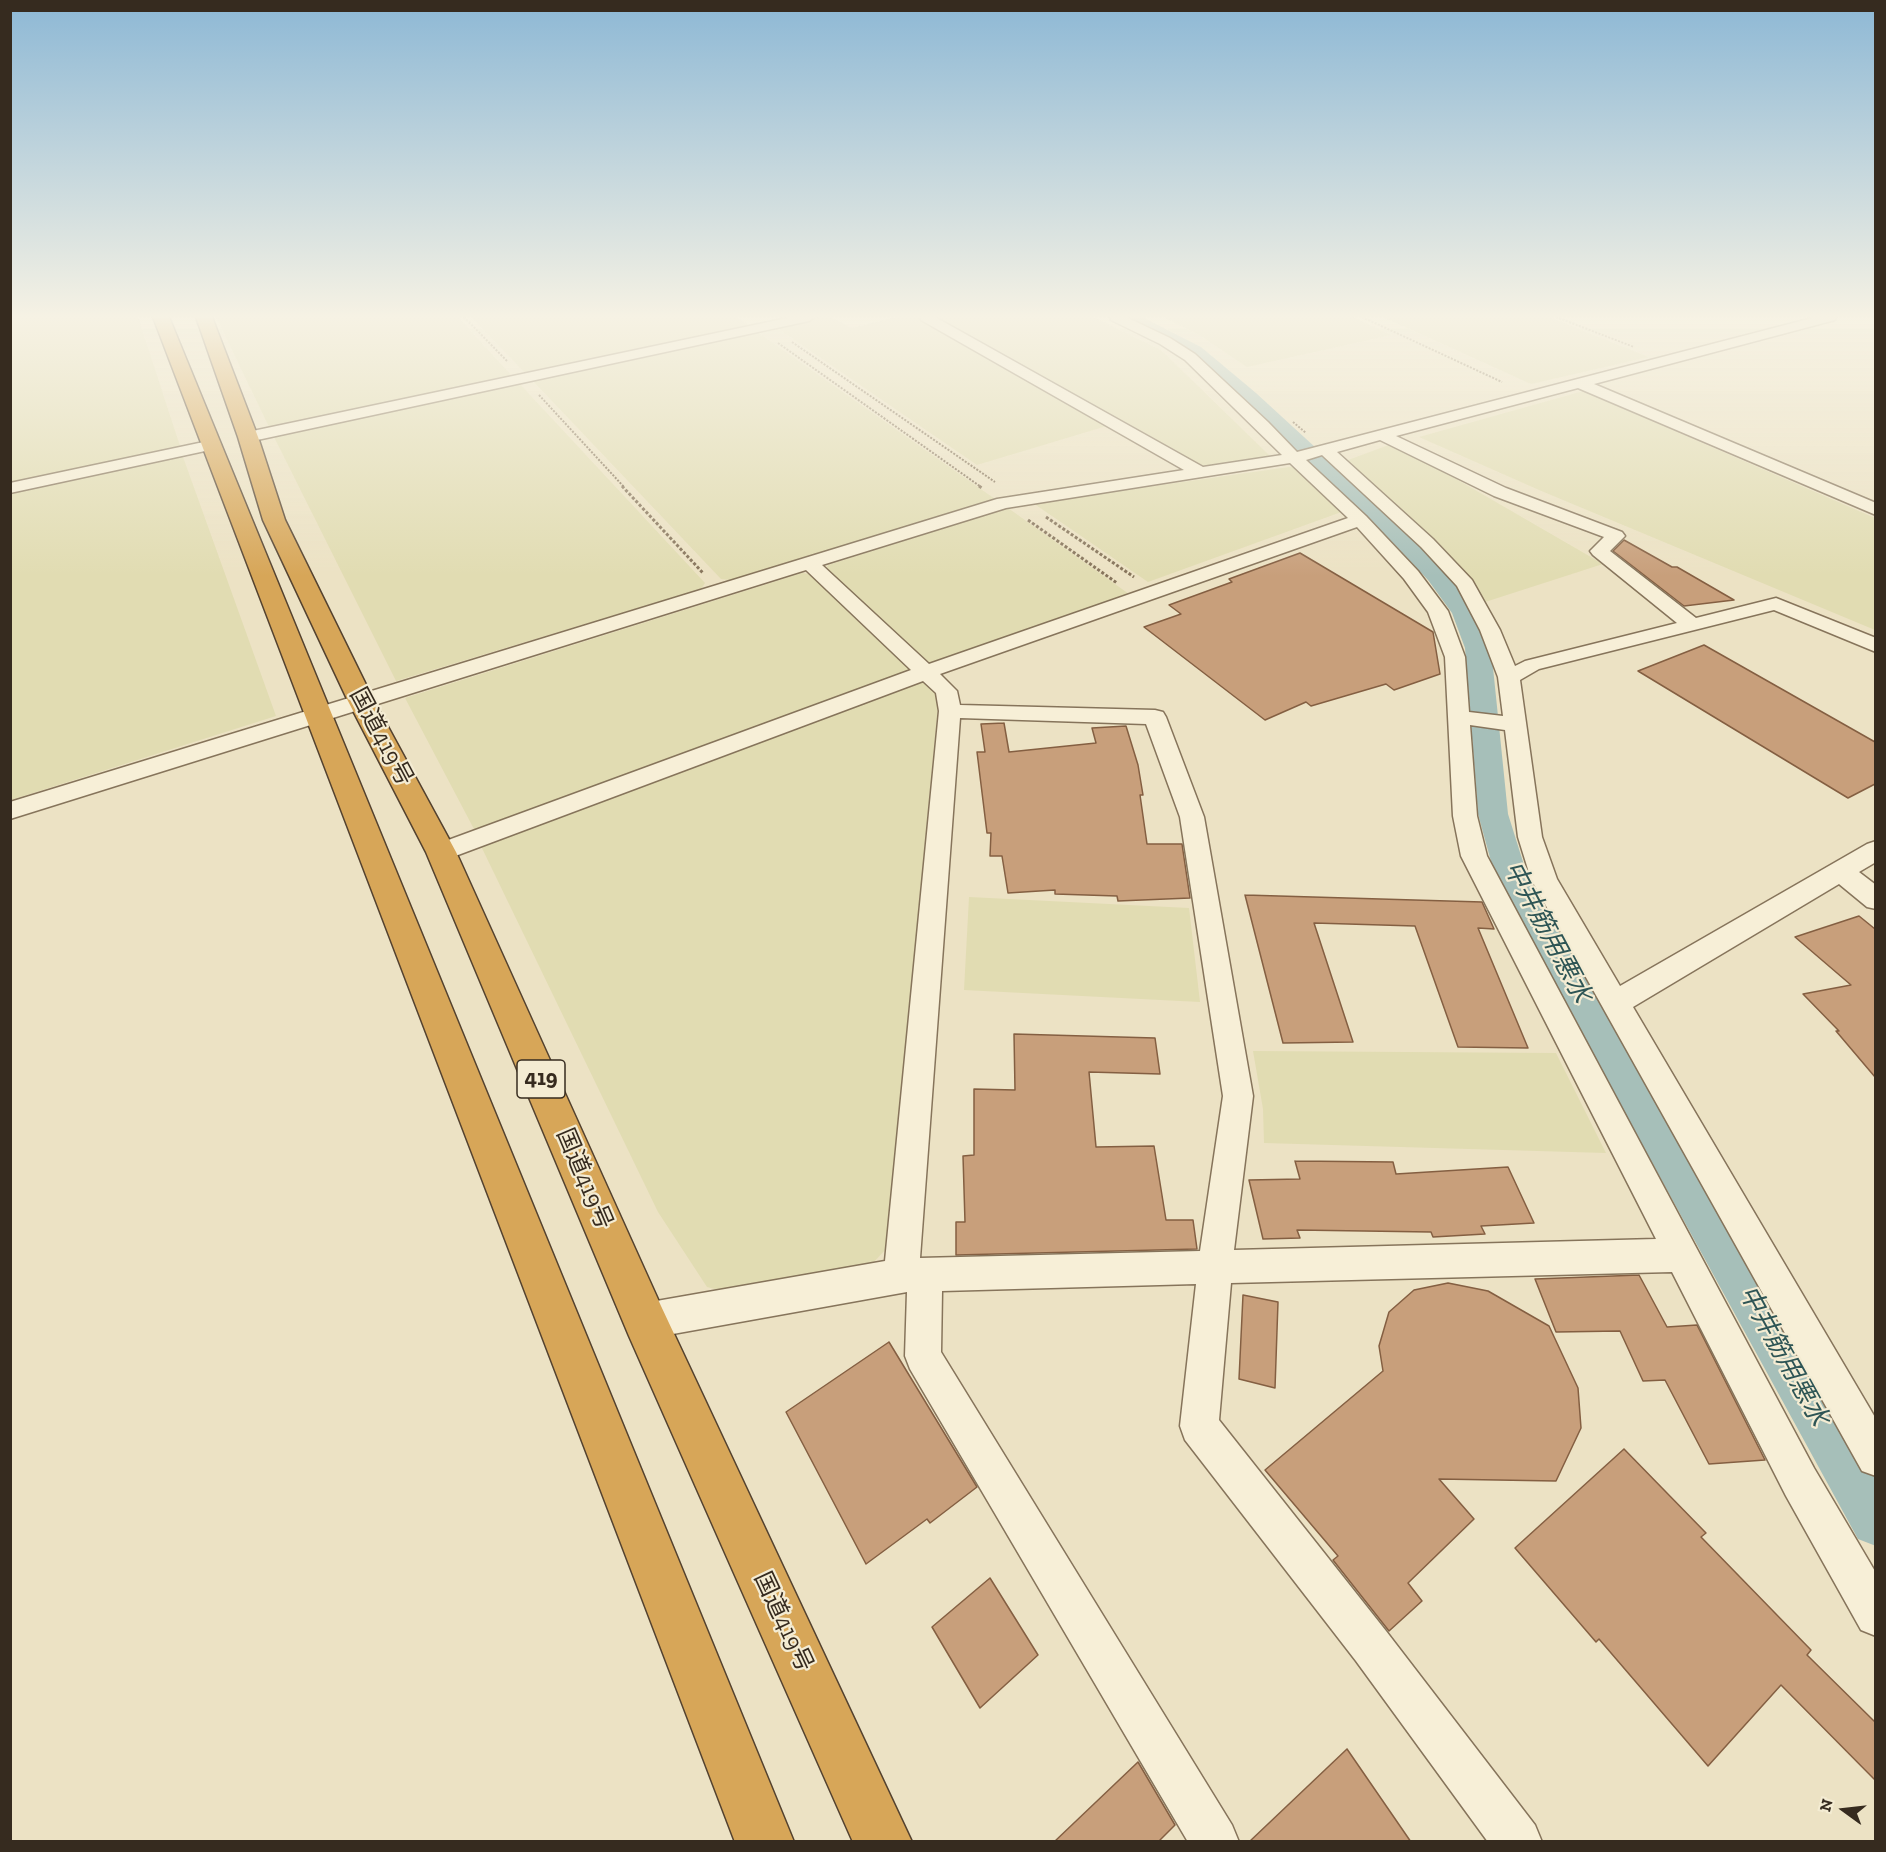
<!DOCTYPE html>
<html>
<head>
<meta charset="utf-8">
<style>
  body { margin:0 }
  #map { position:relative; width:1886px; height:1852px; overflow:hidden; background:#ece2c4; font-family:"Zilla Slab",serif }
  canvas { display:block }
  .frame { position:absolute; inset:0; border:12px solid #362b1f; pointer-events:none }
  .north { position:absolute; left:1814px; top:1780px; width:60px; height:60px; -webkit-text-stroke:4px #f4ecd3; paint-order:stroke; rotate:285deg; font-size:16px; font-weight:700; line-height:24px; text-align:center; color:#362b1f }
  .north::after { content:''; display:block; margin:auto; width:21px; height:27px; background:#362b1f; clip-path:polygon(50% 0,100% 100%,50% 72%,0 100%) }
</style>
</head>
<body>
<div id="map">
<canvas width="1886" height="1852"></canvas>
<div class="frame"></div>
<div class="north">N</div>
</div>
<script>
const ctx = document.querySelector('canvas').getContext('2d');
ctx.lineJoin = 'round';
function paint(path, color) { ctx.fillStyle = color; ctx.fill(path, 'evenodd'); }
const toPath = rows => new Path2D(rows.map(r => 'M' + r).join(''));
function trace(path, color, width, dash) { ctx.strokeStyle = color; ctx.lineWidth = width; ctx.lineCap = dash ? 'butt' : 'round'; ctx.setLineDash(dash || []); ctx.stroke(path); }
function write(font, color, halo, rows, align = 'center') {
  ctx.font = font + ' "Zilla Slab","Noto Sans JP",serif'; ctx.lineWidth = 4.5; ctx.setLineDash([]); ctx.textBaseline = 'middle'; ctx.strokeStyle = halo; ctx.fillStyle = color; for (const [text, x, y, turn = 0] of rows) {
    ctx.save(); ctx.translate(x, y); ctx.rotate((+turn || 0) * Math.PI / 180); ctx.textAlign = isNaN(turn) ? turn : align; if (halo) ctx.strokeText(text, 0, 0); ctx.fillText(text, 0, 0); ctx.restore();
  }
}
const farmland = toPath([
  [10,317,138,317,181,449,11,485],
  [216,317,458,317,512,376,270,429],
  [471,317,736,317,750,326,532,373,525,373],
  [820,317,831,317,851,328,898,317,919,317,1110,425,977,465,774,326],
  [933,317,1093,317,1161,350,1270,456,1198,467],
  [1164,317,1352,317,1392,335,1247,367,1199,335],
  [1383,317,1549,317,1649,357,1531,384],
  [756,331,995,499,730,580,721,579,533,381],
  [519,383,705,583,701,589,396,681,273,435],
  [1583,391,1875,518,1875,630,1539,490,1419,437],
  [1394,443,1603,564,1482,603,1473,581,1348,460],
  [182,454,276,716,11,800,10,492],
  [1296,466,1347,510,1148,582,1033,503],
  [1008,508,1129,594,931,666,825,569,828,565],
  [802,573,811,574,915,672,475,831,405,698],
  [921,677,939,695,886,1249,871,1265,727,1292,707,1287,658,1212,479,842],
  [969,897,1189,908,1200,1002,964,990],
  [1253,1051,1556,1053,1606,1153,1264,1143,1263,1109]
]);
const canal = toPath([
  [1123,317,1142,317,1201,347,1256,393,1412,536,1444,570,1476,613,1491,648,1508,814,1524,865,1542,903,1876,1473,1876,1546,1858,1539,1511,905,1492,865,1478,814,1465,648,1452,613,1428,580,1396,546,1244,401,1189,355,1123,317]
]);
const building = toPath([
  [1624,540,1672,567,1677,567,1734,600,1684,606,1613,551,1624,540],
  [1300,553,1433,632,1440,674,1394,690,1386,684,1311,706,1306,702,1265,720,1144,627,1181,614,1169,605,1232,582,1229,579,1300,553],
  [1704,645,1875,742,1875,784,1848,798,1638,671,1704,645],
  [1004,723,1009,752,1096,743,1092,728,1126,726,1138,765,1143,795,1140,795,1147,844,1182,844,1190,898,1118,901,1117,896,1055,894,1055,890,1008,893,1002,856,990,856,991,833,987,833,977,752,985,752,981,724,1004,723],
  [1245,895,1482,902,1494,929,1478,928,1528,1048,1458,1047,1415,926,1314,923,1353,1042,1283,1043,1245,895],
  [1859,916,1875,929,1875,1077,1836,1031,1839,1031,1803,994,1851,985,1795,937,1859,916],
  [1014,1034,1155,1038,1160,1074,1089,1072,1096,1147,1154,1146,1166,1220,1193,1220,1197,1249,956,1255,956,1222,965,1222,963,1156,974,1155,974,1089,1015,1090,1014,1034],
  [1295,1161,1393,1162,1396,1174,1508,1167,1534,1223,1481,1226,1485,1234,1433,1237,1431,1232,1297,1230,1300,1238,1263,1239,1249,1180,1300,1179,1295,1161],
  [1639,1275,1667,1327,1697,1325,1765,1460,1709,1464,1665,1380,1643,1381,1620,1331,1556,1332,1535,1279,1639,1275],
  [1448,1283,1488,1291,1549,1326,1578,1388,1581,1428,1556,1481,1439,1479,1474,1519,1408,1583,1422,1601,1389,1631,1333,1560,1338,1556,1265,1470,1383,1371,1379,1346,1389,1312,1414,1290,1448,1283],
  [1243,1295,1278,1302,1275,1388,1239,1379,1243,1295],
  [889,1342,977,1487,930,1523,927,1519,866,1564,786,1412,889,1342],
  [1624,1449,1706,1533,1701,1537,1811,1650,1807,1655,1875,1722,1875,1780,1781,1685,1708,1766,1599,1639,1596,1642,1515,1548,1624,1449],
  [990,1578,1038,1655,980,1708,932,1627,990,1578],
  [1347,1749,1411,1842,1249,1842,1347,1749],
  [1138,1762,1175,1825,1158,1842,1054,1842,1138,1762]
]);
const pathFar1 = toPath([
  [464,317,507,361],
  [1362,317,1502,382],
  [1556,317,1634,347],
  [792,342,995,482],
  [778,343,981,487],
  [539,395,624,487],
  [1293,422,1306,433]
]);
const path = toPath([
  [622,486,703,573],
  [979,486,982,488],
  [1046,517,1134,577],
  [1028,520,1117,583]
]);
const street = toPath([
  [792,317,815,317,809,321,248,442,240,437,248,432,792,317],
  [920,317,935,317,1203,467,1282,455,1185,360,1160,344,1111,320,1110,317,1126,317,1170,338,1195,354,1268,422,1297,452,1816,317,1836,317,1835,320,1594,384,1876,503,1876,515,1578,388,1396,436,1506,488,1622,532,1625,536,1610,551,1696,618,1776,598,1876,638,1876,652,1774,610,1539,669,1520,680,1542,837,1557,879,1620,986,1867,844,1876,841,1876,862,1859,872,1876,885,1876,909,1867,907,1839,884,1633,1007,1876,1419,1876,1476,1862,1471,1531,879,1518,837,1505,730,1470,725,1477,816,1487,856,1814,1468,1876,1573,1876,1636,1861,1630,1786,1496,1672,1272,1231,1283,1219,1420,1386,1631,1535,1825,1542,1842,1488,1842,1356,1661,1185,1440,1180,1426,1196,1284,942,1291,941,1352,1232,1825,1239,1842,1188,1842,910,1369,905,1356,907,1292,645,1339,632,1334,627,1321,632,1308,645,1303,885,1261,939,711,936,693,923,681,450,858,441,861,432,858,428,852,432,846,911,670,806,570,10,819,10,802,997,499,1184,470,921,320,920,317],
  [1380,440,1494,496,1604,537,1590,551,1593,555,1677,623,1525,661,1515,666,1500,630,1472,580,1433,539,1337,452,1380,440],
  [1322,455,1421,547,1457,586,1480,630,1498,677,1503,716,1469,712,1465,657,1448,611,1418,571,1366,516,1306,460,1322,455],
  [1290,463,1348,518,929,664,822,565,1006,508,1290,463],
  [1357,527,1404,579,1428,612,1445,657,1453,816,1461,856,1656,1239,1234,1250,1253,1096,1204,817,1166,717,1163,712,1155,710,960,705,957,691,940,674,1357,527],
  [960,718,1146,724,1180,817,1223,1096,1200,1251,920,1258,960,718],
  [213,440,221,445,219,448,10,493,10,483,213,440]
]);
const highway = toPath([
  [153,317,169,317,794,1842,735,1842,153,317],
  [196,317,212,317,258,437,285,520,374,701,456,852,661,1306,912,1842,853,1842,629,1336,426,852,348,701,263,520,238,437,196,317]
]);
const shields = [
  [541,1079,48]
];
const shieldNames = [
  ["419",541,1079]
];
const streetNames = [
  ["国道419号",381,737,62],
  ["国道419号",584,1179,67],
  ["国道419号",783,1622,65]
];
const waterNames = [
  ["中井筋用悪水",1547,932,62],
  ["中井筋用悪水",1783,1356,61]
];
paint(farmland, '#e1dcb2');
paint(canal, '#a6bfb9');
paint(building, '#c89f7b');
trace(building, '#845f42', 1.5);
trace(street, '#86745b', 3);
trace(highway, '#54422f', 3);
trace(pathFar1, '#86745b', 2, [2, 1.5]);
trace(path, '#86745b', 3, [3, 2]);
paint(street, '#f7efd7');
paint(highway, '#d7a658');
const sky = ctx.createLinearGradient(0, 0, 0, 576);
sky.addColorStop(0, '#8db8d5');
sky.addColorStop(0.55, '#f6f2e4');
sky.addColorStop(1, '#f6f2e400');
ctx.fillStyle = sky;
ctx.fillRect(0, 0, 1886, 576);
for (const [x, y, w] of shields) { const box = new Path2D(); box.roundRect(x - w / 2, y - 19, w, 38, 4.5); ctx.fillStyle = '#f4ecd3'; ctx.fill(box); trace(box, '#362b1f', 1.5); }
write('bold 22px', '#362b1f', null, shieldNames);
write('24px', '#362b1f', '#f4ecd3', streetNames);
write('italic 26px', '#2e5555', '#f4ecd3', waterNames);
</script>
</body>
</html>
